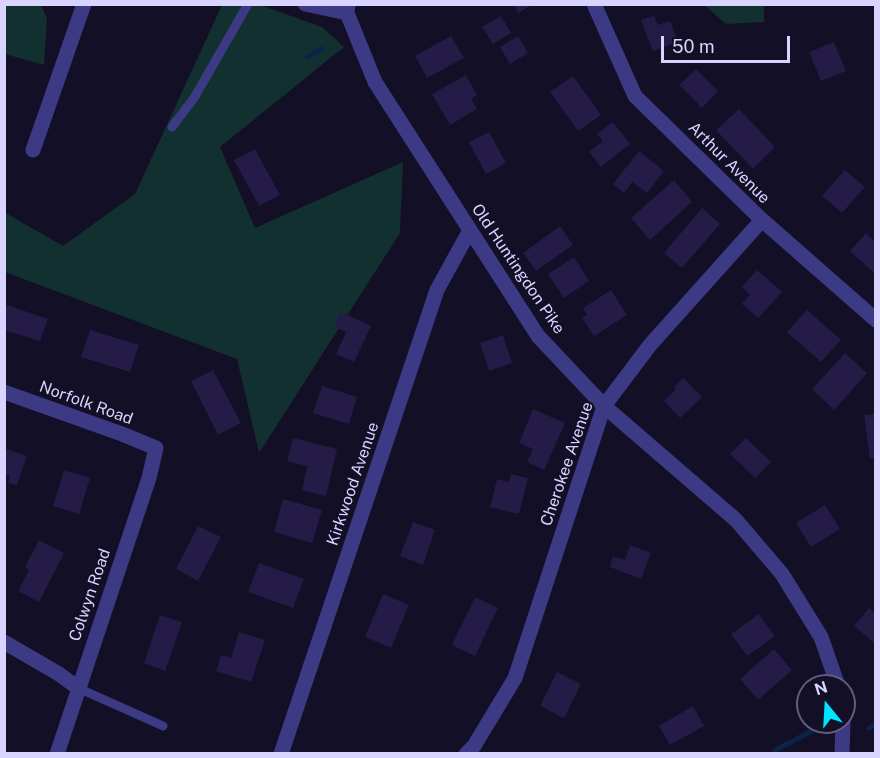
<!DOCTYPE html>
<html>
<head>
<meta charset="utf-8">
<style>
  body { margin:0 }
  #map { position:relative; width:880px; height:758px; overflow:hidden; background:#130f26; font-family:"Public Sans",sans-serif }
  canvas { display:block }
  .frame { position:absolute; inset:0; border:6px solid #d9d4ff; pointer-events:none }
  .north { position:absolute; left:796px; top:674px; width:60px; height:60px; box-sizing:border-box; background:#130f26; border:2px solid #625e7d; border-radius:50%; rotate:342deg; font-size:16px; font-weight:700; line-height:24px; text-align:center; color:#d9d4ff }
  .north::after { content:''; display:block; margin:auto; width:21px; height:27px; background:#00e5ff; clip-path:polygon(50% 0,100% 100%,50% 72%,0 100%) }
  .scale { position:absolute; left:661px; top:36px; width:129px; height:27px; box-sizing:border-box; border:3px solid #d9d4ff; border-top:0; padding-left:8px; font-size:18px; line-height:21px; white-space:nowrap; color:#d9d4ff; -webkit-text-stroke:4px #130f26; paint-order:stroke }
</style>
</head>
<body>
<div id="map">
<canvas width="880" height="758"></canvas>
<div class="frame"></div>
<div class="north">N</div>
<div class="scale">50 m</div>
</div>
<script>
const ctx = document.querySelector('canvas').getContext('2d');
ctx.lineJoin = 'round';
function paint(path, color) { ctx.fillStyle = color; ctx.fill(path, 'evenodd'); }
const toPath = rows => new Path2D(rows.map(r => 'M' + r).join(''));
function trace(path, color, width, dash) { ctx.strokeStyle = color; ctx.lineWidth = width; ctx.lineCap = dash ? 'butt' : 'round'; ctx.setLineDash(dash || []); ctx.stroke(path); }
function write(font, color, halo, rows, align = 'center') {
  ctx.font = font + ' "Public Sans",sans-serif'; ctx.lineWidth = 4.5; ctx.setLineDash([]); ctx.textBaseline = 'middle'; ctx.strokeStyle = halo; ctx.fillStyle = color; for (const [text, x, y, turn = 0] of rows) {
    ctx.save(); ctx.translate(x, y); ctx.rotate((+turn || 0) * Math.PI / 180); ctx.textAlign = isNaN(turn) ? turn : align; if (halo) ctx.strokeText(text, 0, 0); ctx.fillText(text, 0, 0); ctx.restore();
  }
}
const green = toPath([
  [4,5,41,5,47,18,44,65,5,54],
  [222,5,260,5,322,27,344,47,220,147,255,228,403,162,400,233,259,453,237,359,5,272,4,212,63,246,135,194],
  [704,5,764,5,764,22,726,24]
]);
const stream = toPath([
  [308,57,322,49],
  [869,728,876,725],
  [773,754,777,749,820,727,830,727]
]);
const building = toPath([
  [514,4,534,4,518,13],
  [501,16,511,33,493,44,482,27],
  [654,16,658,25,670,21,678,42,653,51,641,20],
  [451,36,464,58,427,78,415,56],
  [518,36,528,53,510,64,500,47],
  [834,42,846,71,821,81,809,52],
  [696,69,718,91,702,108,679,85],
  [466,75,477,95,471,99,477,109,450,125,432,94],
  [573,76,601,115,578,131,550,92],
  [739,109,775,147,753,169,716,130],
  [613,122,630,144,601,167,589,152,603,141,597,134],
  [489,132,506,163,486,174,469,142],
  [255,149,280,195,259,206,234,160],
  [639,151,664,171,647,193,632,182,624,193,613,184],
  [845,170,865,187,842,213,822,196],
  [674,180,692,202,650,240,631,218],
  [702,208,720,224,682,268,664,253],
  [560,226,573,245,536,271,523,253],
  [866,233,876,243,876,275,850,251],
  [574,257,589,281,564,298,548,274],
  [757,270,782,292,758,318,742,304,750,295,742,287],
  [611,290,627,315,594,336,582,318,587,315,583,308],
  [4,304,48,319,40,341,4,330],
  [807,310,841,340,821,362,787,332],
  [341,312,371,326,354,362,336,354,346,332,334,326],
  [90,330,139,345,130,372,81,357],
  [503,335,512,363,489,371,480,343],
  [845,353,867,373,834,410,812,389],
  [213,370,241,423,218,435,191,381],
  [683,378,702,397,680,418,664,401,676,389,674,387],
  [322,386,357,397,349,424,313,413],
  [533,409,565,423,544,470,527,462,533,449,519,443],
  [876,414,876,458,870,459,864,415],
  [293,438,337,449,326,496,302,490,307,466,287,461],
  [746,438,771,462,755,478,730,454],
  [4,448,27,456,17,485,8,483,10,476,4,474],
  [64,470,90,478,79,514,53,506],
  [511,474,528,478,519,514,490,507,497,479,509,482],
  [283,499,322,510,312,543,274,532],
  [825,505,840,529,811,547,796,523],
  [413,522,435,530,423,565,400,556],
  [198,526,221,537,198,581,176,569],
  [39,540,64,553,39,602,18,591,29,570,25,567],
  [630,545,651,553,641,579,610,567,613,556,625,560],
  [259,563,304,579,293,608,248,592],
  [383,594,409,605,391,648,365,637],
  [475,597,498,608,475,656,452,645],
  [869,608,876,614,876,644,854,626],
  [759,614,775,636,747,656,731,634],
  [160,615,182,622,165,671,144,663],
  [239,632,265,640,251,682,216,671,221,655,231,658],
  [774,649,792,670,758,700,740,679],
  [557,672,581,684,564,718,540,706],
  [693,706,704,726,670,745,659,726]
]);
const lane = toPath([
  [172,127,194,98,248,4],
  [78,688,163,726]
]);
const street = toPath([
  [305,4,347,13],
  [348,4,347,13,375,82,538,336,604,406,736,520,782,574,821,637,838,686],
  [594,4,635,96,762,220,876,320],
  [33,150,84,4],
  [4,392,122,434,156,448,149,478,57,754],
  [4,642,59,674,78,688],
  [281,754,437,290,470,230],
  [466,754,474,746,515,678,604,406,650,345,762,220],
  [842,754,843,722]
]);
const streetNames = [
  ["Arthur Avenue",729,163,45],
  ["Old Huntingdon Pike",518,269,56],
  ["Norfolk Road",86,403,20],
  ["Cherokee Avenue",567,464,-71],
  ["Kirkwood Avenue",353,484,-71],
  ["Colwyn Road",90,595,-71]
];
paint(green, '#12302f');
trace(stream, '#0c2248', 5);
paint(building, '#241b47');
trace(lane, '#3d3a85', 9);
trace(street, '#3d3a85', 15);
write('16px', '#d9d4ff', '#130f26', streetNames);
</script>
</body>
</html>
